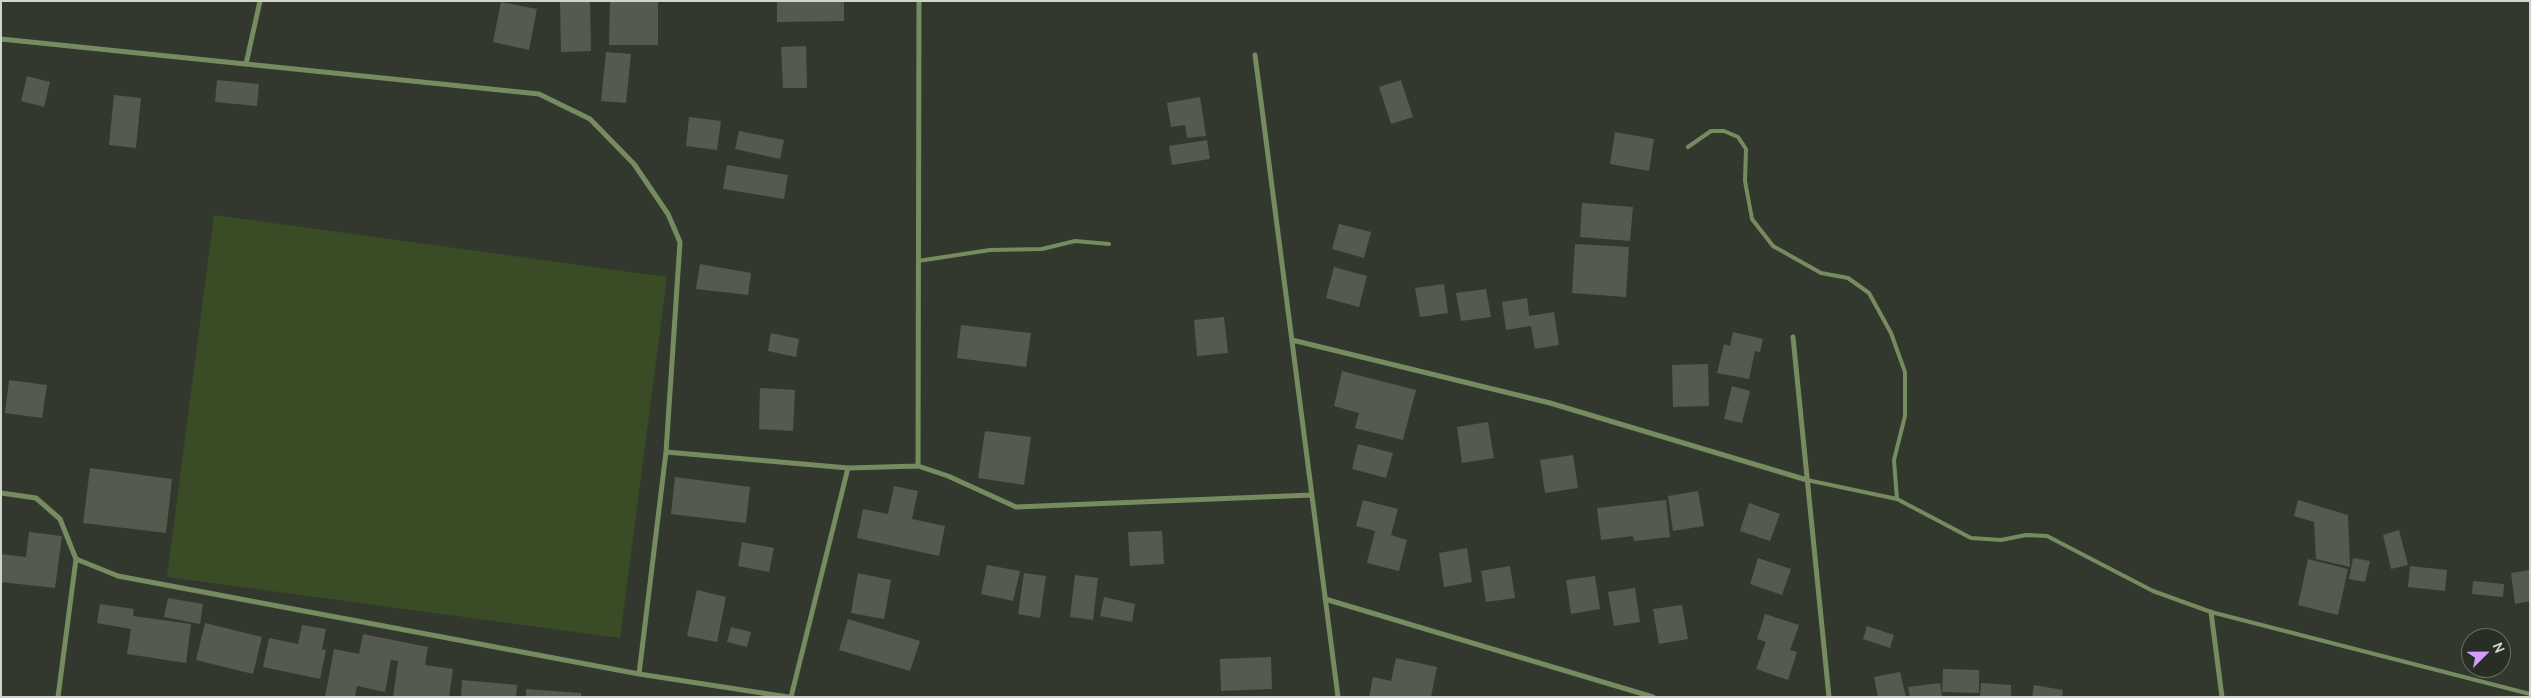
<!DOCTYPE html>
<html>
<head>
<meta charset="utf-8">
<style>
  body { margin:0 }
  #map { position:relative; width:2531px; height:698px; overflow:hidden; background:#32382d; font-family:Cabin,sans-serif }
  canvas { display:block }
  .frame { position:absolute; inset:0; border:2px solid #d0d4cd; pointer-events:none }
  .north { position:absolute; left:2461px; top:628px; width:50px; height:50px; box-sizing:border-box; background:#282e24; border:1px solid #6b7068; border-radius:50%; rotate:67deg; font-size:14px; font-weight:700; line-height:20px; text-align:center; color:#d0d4cd }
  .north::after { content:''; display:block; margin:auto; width:18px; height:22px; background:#d49cfc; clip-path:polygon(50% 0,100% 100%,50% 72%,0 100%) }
</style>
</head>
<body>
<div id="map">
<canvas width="2531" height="698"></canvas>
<div class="frame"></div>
<div class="north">N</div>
</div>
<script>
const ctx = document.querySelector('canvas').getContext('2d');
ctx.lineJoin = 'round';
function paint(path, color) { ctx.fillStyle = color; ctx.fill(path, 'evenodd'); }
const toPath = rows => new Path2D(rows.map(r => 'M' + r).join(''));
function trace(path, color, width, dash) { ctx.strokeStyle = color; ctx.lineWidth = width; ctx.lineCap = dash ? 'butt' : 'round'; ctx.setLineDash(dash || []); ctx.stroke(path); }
const green = toPath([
  [214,215,667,277,620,638,167,577]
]);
const building = toPath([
  [560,1,590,1,591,51,561,52],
  [610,1,658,1,658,45,609,45],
  [777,1,844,1,844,21,777,22],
  [501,2,537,9,529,50,493,42],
  [806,46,807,88,783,88,781,47],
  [606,52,631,54,626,103,601,101],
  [27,76,50,82,44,107,21,101],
  [217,80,259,84,257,106,215,102],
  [1401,80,1413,117,1391,124,1379,87],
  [114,95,141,98,136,148,109,145],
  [1200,97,1206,136,1187,138,1185,125,1171,127,1167,103],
  [689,117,721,121,717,150,686,146],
  [739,131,784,140,780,159,735,149],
  [1615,132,1654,139,1649,171,1610,164],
  [1207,140,1210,159,1172,165,1169,146],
  [727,165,788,175,784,199,723,189],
  [1582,203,1633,207,1630,241,1580,237],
  [1339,224,1371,232,1364,258,1332,249],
  [1575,244,1629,247,1626,297,1572,293],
  [700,264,751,273,748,295,696,289],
  [1334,267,1367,276,1359,307,1326,298],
  [1444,284,1448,313,1420,317,1415,288],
  [1486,289,1491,317,1461,321,1456,293],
  [1527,298,1529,316,1554,312,1559,345,1535,349,1531,326,1506,330,1502,302],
  [1224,317,1228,353,1197,356,1194,320],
  [961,325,1031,333,1026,367,957,358],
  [1733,332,1763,339,1760,352,1755,351,1749,379,1717,373,1724,344,1730,346],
  [771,333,799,339,796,357,768,351],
  [1708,364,1709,406,1673,407,1672,365],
  [1342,371,1416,390,1403,440,1355,428,1359,413,1334,406],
  [9,380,47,385,42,418,5,413],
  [1732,386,1750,391,1742,423,1724,419],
  [760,388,795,390,793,431,759,429],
  [1488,422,1494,458,1462,463,1457,427],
  [985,431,1031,437,1024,485,978,478],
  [1358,444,1393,453,1386,478,1352,469],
  [1573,455,1578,488,1545,493,1540,460],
  [90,468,172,479,166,533,83,523],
  [675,477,750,487,746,523,671,514],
  [894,486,918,491,912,519,945,526,939,556,857,538,863,509,888,514],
  [1698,491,1704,526,1673,531,1668,496],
  [1363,500,1398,509,1391,535,1407,540,1399,571,1367,563,1375,531,1356,526],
  [1666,500,1670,537,1634,541,1633,536,1601,540,1597,508],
  [2298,500,2348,515,2350,567,2316,559,2314,522,2294,516],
  [1749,503,1780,514,1770,541,1740,531],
  [2399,530,2408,565,2391,569,2383,535],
  [1162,531,1164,564,1130,566,1128,532],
  [29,532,62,536,55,588,1,582,1,554,26,557],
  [742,542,774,548,769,572,738,566],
  [1467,548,1472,582,1444,587,1439,553],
  [1758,558,1791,569,1782,595,1750,584],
  [2353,558,2370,561,2365,582,2349,579],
  [2308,559,2348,569,2338,615,2298,605],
  [987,565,1020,571,1013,601,981,594],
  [1510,566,1515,598,1486,602,1481,571],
  [2410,566,2447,570,2445,591,2408,587],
  [2530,570,2530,601,2515,604,2511,573],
  [858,573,891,580,884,619,851,613],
  [1024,573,1046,576,1040,618,1018,614],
  [1075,575,1098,578,1093,620,1070,617],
  [1595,576,1600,609,1571,614,1566,580],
  [2473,581,2504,584,2503,597,2472,594],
  [1635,588,1640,622,1614,626,1608,592],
  [697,590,726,597,717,642,687,636],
  [1104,597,1135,604,1132,622,1100,616],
  [168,598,203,604,200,624,164,617],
  [100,604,134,609,133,616,191,624,186,663,127,654,131,629,97,623],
  [1682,605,1688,639,1659,644,1653,609],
  [1765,614,1799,625,1790,650,1797,652,1788,680,1756,669,1766,642,1757,639],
  [848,619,920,641,910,671,839,650],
  [205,623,262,637,253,674,196,660],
  [302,625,326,629,322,649,326,650,320,679,263,667,269,638,298,644],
  [1867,626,1894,635,1890,648,1863,639],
  [731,627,751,632,747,647,727,642],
  [363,634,428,647,425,665,453,669,449,697,393,697,398,661,391,660,385,692,357,686,355,697,325,697,334,649,359,654],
  [1271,657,1272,689,1221,691,1220,659],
  [1396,658,1437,667,1431,697,1369,697,1373,677,1391,681],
  [1943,669,1979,670,1979,693,1942,692],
  [1900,672,1906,697,1878,697,1874,677],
  [462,680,517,685,516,697,461,697],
  [1940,683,1942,697,1910,697,1908,687],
  [1981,683,2011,685,2011,697,1980,697],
  [2034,685,2063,690,2062,697,2032,697],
  [526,689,581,693,581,697,526,697]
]);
const lane = toPath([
  [1688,147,1711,131,1724,131,1738,137,1746,149,1745,181,1752,219,1773,246,1821,273,1848,278,1869,293,1891,333,1905,372,1905,416,1894,460,1897,499],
  [918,261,990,250,1042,249,1075,241,1109,244],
  [1807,480,1897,499,1971,538,2001,540,2026,535,2047,536,2153,591,2211,612,2530,694]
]);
const street = toPath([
  [1,39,539,94,590,119,634,164,668,214,680,242,666,452,639,674],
  [1255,55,1338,697],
  [246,64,260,1],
  [1793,337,1829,697],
  [1292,340,1550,403,1807,480],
  [666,452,848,468,918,466,948,476,1016,507,1312,495],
  [918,466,919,1],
  [1,493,36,498,60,519,76,559,118,576,639,674,788,697],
  [1325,599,1653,697],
  [2211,612,2222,697],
  [58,697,76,559],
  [791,697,848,468]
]);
paint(green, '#3a4c26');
paint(building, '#545a4e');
trace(lane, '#768c60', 4);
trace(street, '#768c60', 5);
</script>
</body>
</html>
